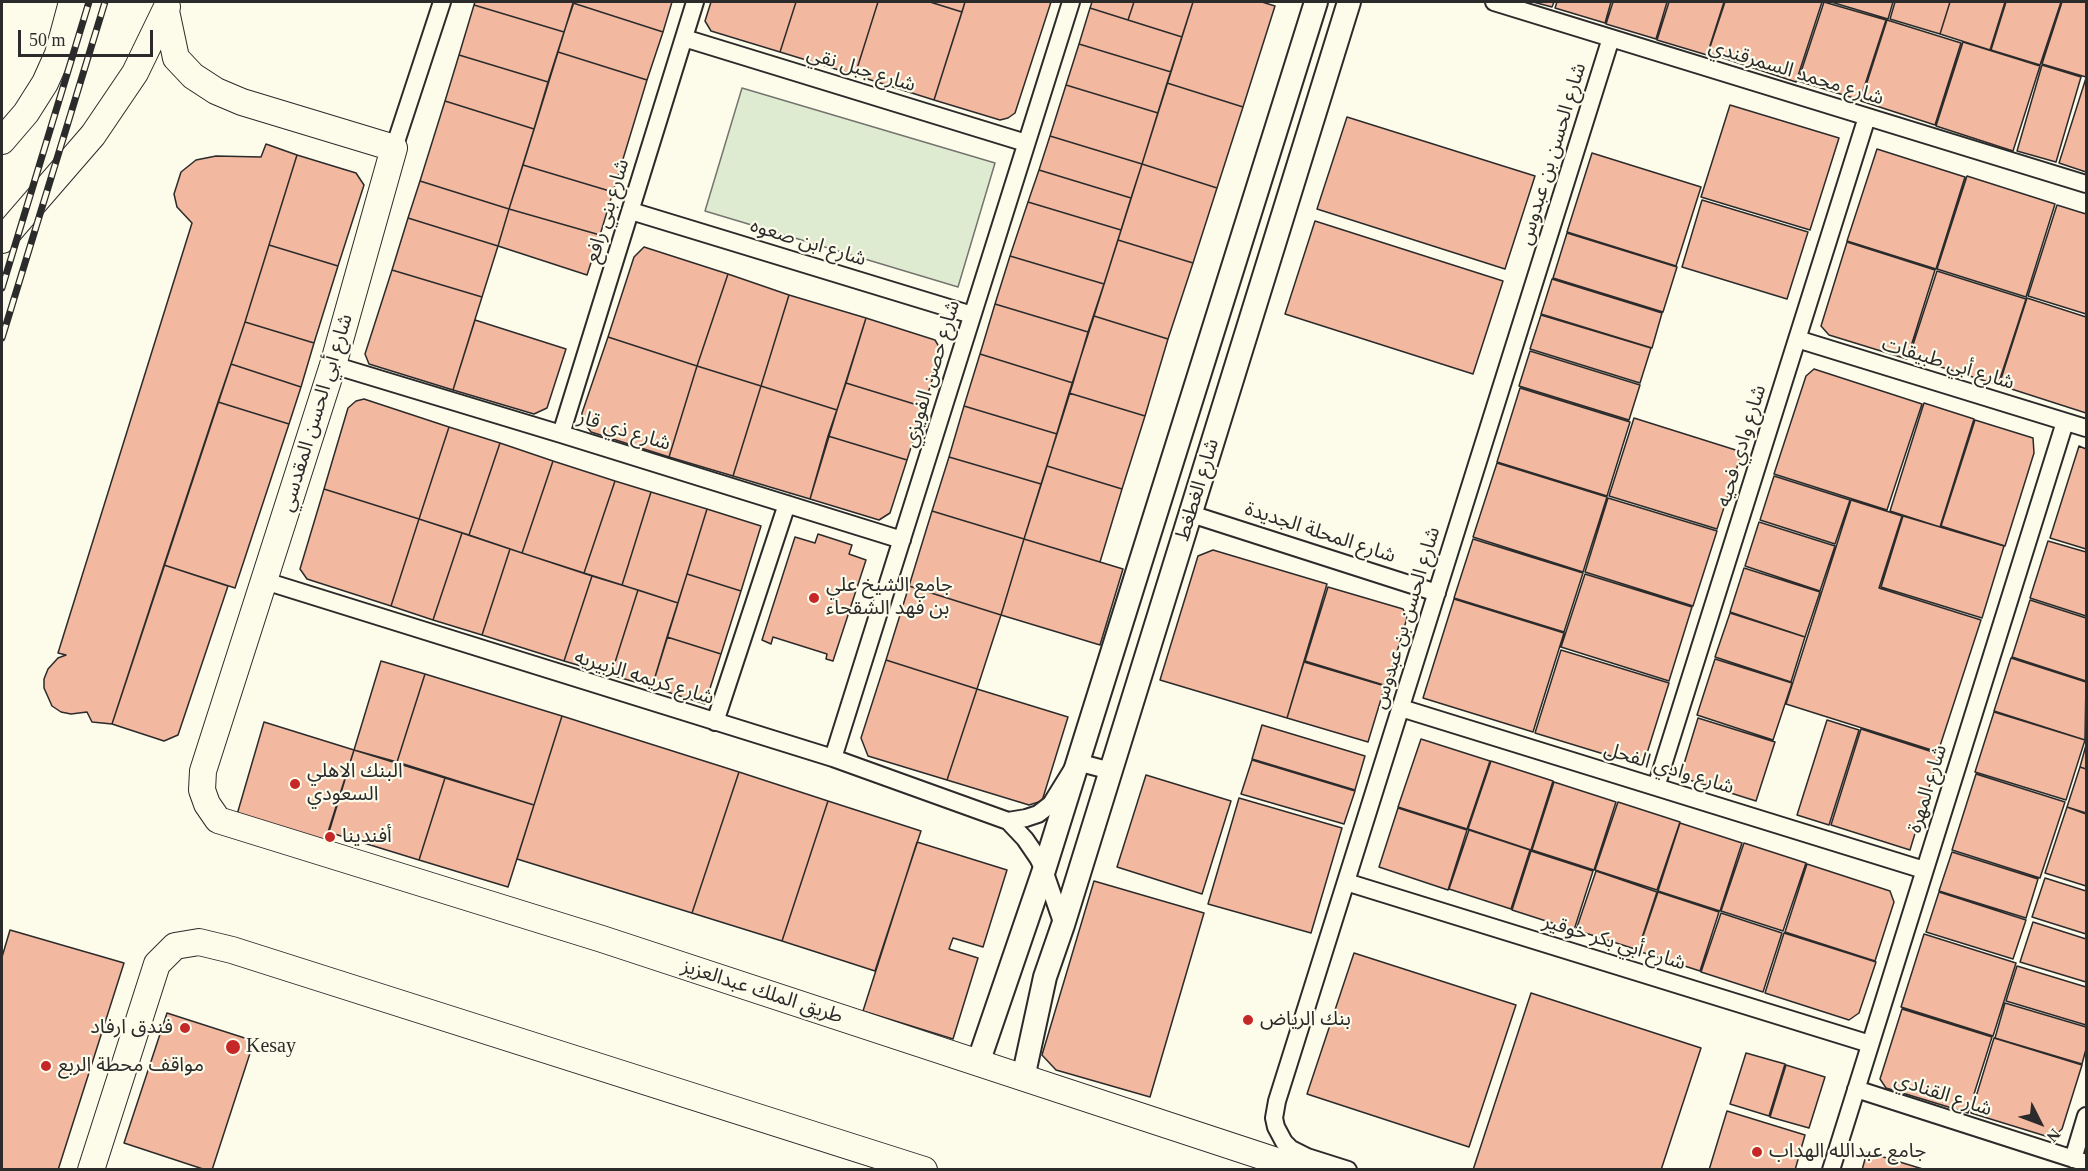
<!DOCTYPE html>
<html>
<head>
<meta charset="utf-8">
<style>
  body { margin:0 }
  #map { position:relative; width:2088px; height:1171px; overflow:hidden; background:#fdfbea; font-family:"Times New Roman",serif }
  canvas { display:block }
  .frame { position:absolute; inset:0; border:3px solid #2b2b2b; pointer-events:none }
  .north { position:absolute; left:2010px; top:1093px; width:60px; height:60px; -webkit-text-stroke:4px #fdfbea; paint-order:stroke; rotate:132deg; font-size:16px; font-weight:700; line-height:24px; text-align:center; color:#2b2b2b }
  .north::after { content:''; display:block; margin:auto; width:21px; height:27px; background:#2b2b2b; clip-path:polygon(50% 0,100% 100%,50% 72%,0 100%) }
  .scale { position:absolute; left:18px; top:30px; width:135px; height:27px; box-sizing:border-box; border:3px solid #2b2b2b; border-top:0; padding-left:8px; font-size:18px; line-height:21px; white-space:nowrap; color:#2b2b2b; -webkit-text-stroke:4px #fdfbea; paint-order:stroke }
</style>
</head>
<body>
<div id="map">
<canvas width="2088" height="1171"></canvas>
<div class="frame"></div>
<div class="north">N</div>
<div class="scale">50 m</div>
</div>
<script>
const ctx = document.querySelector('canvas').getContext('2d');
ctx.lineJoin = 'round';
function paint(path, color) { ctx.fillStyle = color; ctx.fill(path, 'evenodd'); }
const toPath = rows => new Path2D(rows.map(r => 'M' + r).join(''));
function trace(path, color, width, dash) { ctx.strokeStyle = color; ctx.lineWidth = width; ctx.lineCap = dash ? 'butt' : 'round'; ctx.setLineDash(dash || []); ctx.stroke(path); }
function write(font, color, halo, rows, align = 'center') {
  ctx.font = font + ' "Times New Roman","Noto Sans Arabic",serif'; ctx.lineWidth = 4.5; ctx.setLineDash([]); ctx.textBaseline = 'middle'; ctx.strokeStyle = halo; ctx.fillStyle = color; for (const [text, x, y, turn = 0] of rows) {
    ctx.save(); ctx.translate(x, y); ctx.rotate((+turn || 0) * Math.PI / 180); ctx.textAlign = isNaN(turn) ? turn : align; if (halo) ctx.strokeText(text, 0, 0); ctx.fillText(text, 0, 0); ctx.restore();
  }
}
const green = toPath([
  [742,88,995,163,958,287,705,211,742,88]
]);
const building = toPath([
  [475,2,574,2,564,32,474,5,475,2],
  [574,2,672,2,663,32,573,3,574,2],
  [711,2,796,2,780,52,711,31,705,21,711,2],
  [796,2,878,2,855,75,780,52,796,2],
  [878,2,930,2,962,12,934,100,855,75,878,2],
  [930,2,965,2,962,12,930,2],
  [965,2,1051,2,1015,113,1008,118,1000,120,934,100,965,2],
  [1092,2,1134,2,1128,20,1090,8,1092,2],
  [1134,2,1193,2,1182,37,1128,20,1134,2],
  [1193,2,1262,2,1275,6,1243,107,1167,83,1193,2],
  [1533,2,1554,2,1552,7,1533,2],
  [1557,2,1611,2,1605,23,1555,8,1557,2],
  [1613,2,1667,2,1656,39,1606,24,1613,2],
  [1669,2,1724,2,1707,55,1657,40,1669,2],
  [1725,2,1822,2,1796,82,1708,53,1725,2],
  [1824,2,1886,20,1860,100,1798,81,1824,2],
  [1831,2,1893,2,1888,19,1831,2],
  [1895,2,1950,2,1940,34,1890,19,1895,2],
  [1950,2,2005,2,1990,50,1940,34,1950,2],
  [2006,2,2061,2,2040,65,1991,50,2006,2],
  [2062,2,2086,2,2086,77,2042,64,2062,2],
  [573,3,663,32,647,80,558,52,573,3],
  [474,5,564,32,548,82,459,55,474,5],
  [1090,8,1182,37,1171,72,1079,44,1090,8],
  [1887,20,1961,43,1935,125,1861,101,1887,20],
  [1963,42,2040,66,2013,151,1936,126,1963,42],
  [1079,44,1171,72,1158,113,1066,85,1079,44],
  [558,52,647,80,613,192,523,165,558,52],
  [459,55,548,82,534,129,445,101,459,55],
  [2042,65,2081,77,2056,162,2017,151,2042,65],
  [2086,78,2086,172,2059,163,2086,78],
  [1167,83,1243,107,1217,188,1142,164,1167,83],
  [1066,85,1158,113,1142,164,1050,136,1066,85],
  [445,101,534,129,509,209,420,181,445,101],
  [1730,105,1839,138,1810,230,1701,197,1730,105],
  [1347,117,1535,176,1505,269,1317,209,1347,117],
  [1050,136,1142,164,1131,198,1039,170,1050,136],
  [266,144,297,155,245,322,112,724,92,722,87,712,71,714,61,712,52,706,44,688,44,679,48,669,58,658,66,655,58,653,192,223,177,207,174,194,181,172,196,160,216,156,261,157,266,144],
  [1877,149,1965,177,1936,269,1847,241,1877,149],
  [1592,153,1701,187,1676,266,1567,232,1592,153],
  [297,155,356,173,364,185,338,266,269,245,297,155],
  [1142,164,1217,188,1193,263,1118,240,1142,164],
  [523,165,613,192,600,235,509,209,523,165],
  [1039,170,1131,198,1121,230,1028,202,1039,170],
  [1967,176,2055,204,2026,297,1937,269,1967,176],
  [420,181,509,209,498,246,408,218,420,181],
  [1702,200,1808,232,1787,299,1682,267,1702,200],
  [1028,202,1121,230,1104,284,1010,256,1028,202],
  [2057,205,2086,214,2086,314,2028,296,2057,205],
  [509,209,600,235,587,275,498,246,509,209],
  [408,218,498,246,482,297,392,270,408,218],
  [1315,221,1503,281,1473,374,1285,314,1315,221],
  [1567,233,1677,267,1663,312,1553,278,1567,233],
  [1118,240,1193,263,1168,339,1094,316,1118,240],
  [1847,242,1935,270,1907,359,1829,335,1821,326,1847,242],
  [269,245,338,266,314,343,245,322,269,245],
  [644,247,728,274,697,366,608,337,634,257,644,247],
  [1010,256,1104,284,1088,332,995,304,1010,256],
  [392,270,482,297,453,390,369,364,365,354,392,270],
  [1937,271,2026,299,1998,385,1909,357,1937,271],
  [728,274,789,295,761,386,697,366,728,274],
  [1552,279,1662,313,1652,348,1541,314,1552,279],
  [789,295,866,318,837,410,761,386,789,295],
  [2027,298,2086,317,2086,413,1999,385,2027,298],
  [995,304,1088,332,1073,383,980,354,995,304],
  [1541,315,1651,348,1640,383,1530,349,1541,315],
  [1094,316,1168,339,1145,416,1069,393,1094,316],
  [866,318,935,340,941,350,924,407,846,383,866,318],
  [475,320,566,349,547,408,534,414,453,390,475,320],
  [245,322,314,343,301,387,231,364,245,322],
  [608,337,697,366,669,457,591,432,582,420,582,413,608,337],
  [1530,351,1640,385,1629,420,1519,386,1530,351],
  [980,354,1073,383,1057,434,964,406,980,354],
  [231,364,301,387,289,424,218,402,231,364],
  [697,366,761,386,733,476,669,457,697,366],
  [1814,369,1922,404,1887,510,1774,474,1806,376,1814,369],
  [846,383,924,407,907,460,828,436,846,383],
  [761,386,837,410,810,499,733,476,761,386],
  [1520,388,1630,422,1607,496,1497,462,1520,388],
  [1069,393,1145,416,1122,489,1047,466,1069,393],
  [364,399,449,427,419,519,324,489,348,408,356,401,364,399],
  [218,402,289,424,235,588,164,565,218,402],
  [1924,403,1974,419,1940,527,1890,511,1924,403],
  [964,406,1057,434,1041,484,949,457,964,406],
  [1634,418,1742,452,1717,529,1609,496,1634,418],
  [1975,420,2033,438,2034,453,2005,546,1941,526,1975,420],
  [449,427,500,443,469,535,419,519,449,427],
  [828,436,907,460,890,513,879,520,810,499,828,436],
  [500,443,553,461,522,553,469,535,500,443],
  [2079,446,2086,449,2086,549,2050,538,2079,446],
  [949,457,1041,484,1024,539,932,511,949,457],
  [553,461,615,481,584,573,522,553,553,461],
  [1497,463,1607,497,1583,572,1473,537,1497,463],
  [1047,466,1122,489,1100,562,1024,539,1047,466],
  [1774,476,1850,500,1835,544,1760,520,1774,476],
  [615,481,651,492,622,585,584,573,615,481],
  [324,489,419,519,391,606,307,579,300,569,324,489],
  [651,492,707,509,678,603,622,585,651,492],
  [1608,498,1717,531,1693,606,1585,572,1608,498],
  [1851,500,1902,516,1879,588,1981,620,1938,752,1786,704,1851,500],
  [707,509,761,526,741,591,687,574,707,509],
  [932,511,1024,539,1001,615,909,586,932,511],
  [1903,516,2004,546,1982,618,1881,587,1903,516],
  [419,519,462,533,433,620,391,606,419,519],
  [1759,522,1835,546,1820,591,1745,566,1759,522],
  [462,533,510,549,482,635,433,620,462,533],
  [818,534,852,545,849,554,866,560,833,661,826,659,827,654,773,637,771,644,762,640,795,537,815,543,818,534],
  [1024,539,1123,569,1100,645,1001,615,1024,539],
  [1473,539,1583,573,1564,632,1454,598,1473,539],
  [2048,541,2086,552,2086,616,2030,598,2048,541],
  [510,549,592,576,564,661,482,635,510,549],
  [1213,550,1327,584,1287,718,1160,680,1198,556,1213,550],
  [164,565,228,586,178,735,164,741,112,724,164,565],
  [1744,568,1820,592,1805,637,1730,612,1744,568],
  [687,574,741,591,721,654,667,637,687,574],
  [1585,574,1692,607,1669,681,1561,647,1585,574],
  [592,576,638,590,611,675,564,661,592,576],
  [909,586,1001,615,977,689,886,660,909,586],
  [1328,587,1403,609,1407,618,1387,686,1305,661,1328,587],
  [638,590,678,603,652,687,611,675,638,590],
  [1454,599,1564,633,1533,732,1423,698,1454,599],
  [2030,600,2086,618,2086,681,2012,657,2030,600],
  [1730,613,1805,637,1791,682,1715,657,1730,613],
  [667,637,721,654,705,704,652,687,667,637],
  [1561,650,1669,683,1643,766,1535,733,1561,650],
  [2011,658,2086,682,2085,740,1994,711,2011,658],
  [1715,659,1792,683,1773,740,1697,715,1715,659],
  [886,660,977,689,947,780,868,756,861,738,886,660],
  [381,661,425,674,397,762,354,750,381,661],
  [1304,662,1385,686,1368,742,1287,718,1304,662],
  [425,674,562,716,534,805,397,762,425,674],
  [977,689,1068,717,1042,801,1029,805,947,780,977,689],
  [1994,712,2085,740,2066,800,1975,772,1994,712],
  [562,716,739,772,692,913,517,859,562,716],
  [1698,718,1775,742,1756,801,1680,777,1698,718],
  [1827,720,1859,730,1829,825,1797,815,1827,720],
  [264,722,354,750,325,845,236,818,264,722],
  [1262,725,1365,756,1355,790,1252,759,1262,725],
  [1861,729,1939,754,1910,850,1831,825,1861,729],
  [1421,739,1490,761,1467,829,1398,807,1421,739],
  [2086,745,2086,769,2080,767,2086,745],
  [354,750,445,778,419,860,328,832,354,750],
  [1252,760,1355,791,1344,824,1241,794,1252,760],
  [1491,761,1553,781,1531,850,1468,829,1491,761],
  [2080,767,2086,769,2086,813,2067,807,2080,767],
  [739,772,828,801,782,941,692,913,739,772],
  [1976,774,2065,802,2040,878,1952,850,1976,774],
  [1146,775,1231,801,1202,894,1117,867,1146,775],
  [445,778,534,805,508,887,419,860,445,778],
  [1554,782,1616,802,1594,870,1532,850,1554,782],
  [1239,798,1342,828,1311,933,1208,904,1239,798],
  [828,801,921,831,875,971,782,941,828,801],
  [1618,802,1680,822,1657,890,1595,870,1618,802],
  [2067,807,2086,814,2086,886,2045,873,2067,807],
  [1398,808,1467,830,1448,890,1379,867,1398,808],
  [1680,823,1742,843,1720,911,1658,891,1680,823],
  [1469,830,1530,850,1511,909,1449,889,1469,830],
  [917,842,1007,870,983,947,953,938,949,949,978,958,953,1039,863,1011,917,842],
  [1744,843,1806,863,1783,931,1721,911,1744,843],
  [1531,851,1593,871,1574,930,1512,910,1531,851],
  [1952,852,2038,879,2026,918,1939,891,1952,852],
  [1807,864,1890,891,1894,902,1875,961,1785,932,1807,864],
  [1596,871,1657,892,1638,950,1576,930,1596,871],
  [2045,878,2086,891,2086,934,2032,917,2045,878],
  [1094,881,1204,913,1150,1097,1056,1070,1042,1055,1094,881],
  [1658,892,1719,912,1700,971,1638,951,1658,892],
  [1939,892,2026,920,2013,959,1926,932,1939,892],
  [1721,913,1782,933,1763,992,1701,972,1721,913],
  [2033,922,2086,939,2086,982,2020,962,2033,922],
  [10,930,124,963,58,1170,2,1170,2,957,10,930],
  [1784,933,1876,962,1859,1013,1849,1020,1765,993,1784,933],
  [1924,934,2016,963,1993,1036,1901,1007,1924,934],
  [1354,953,1516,1005,1469,1147,1307,1094,1354,953],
  [2017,966,2086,987,2086,1025,2006,1001,2017,966],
  [1531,993,1701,1048,1661,1170,1473,1170,1531,993],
  [2005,1003,2086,1027,2086,1049,2082,1064,1995,1038,2005,1003],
  [1902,1009,1992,1037,1968,1113,1886,1088,1880,1079,1902,1009],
  [167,1013,254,1041,212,1170,206,1170,124,1143,167,1013],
  [1994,1038,2082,1065,2062,1129,2052,1138,1971,1113,1994,1038],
  [1746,1053,1785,1064,1769,1116,1730,1104,1746,1053],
  [1786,1065,1825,1077,1809,1128,1770,1117,1786,1065],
  [1727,1111,1805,1135,1795,1170,1709,1170,1727,1111],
  [1867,1152,1926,1170,1862,1170,1867,1152]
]);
const street = toPath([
  [1494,2,2086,184],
  [684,38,1026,143],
  [394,148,442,2],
  [631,211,972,315],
  [1797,339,2086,428],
  [333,365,561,434,902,540],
  [561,434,695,2],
  [1191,514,1437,593],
  [265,581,833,758,1008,821,1025,839,1038,858,1044,870,1063,925],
  [1401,708,1924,870],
  [715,722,787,504],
  [833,758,1071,2],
  [1656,787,1867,117],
  [1008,821,1026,818,1038,814,1051,804,1077,762,1111,771],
  [1346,882,1870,1044],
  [1856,1089,2086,1163],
  [2073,1159,2086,1116],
  [1348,1170,1307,1157,1291,1149,1284,1142,1276,1127,1274,1118,1277,1101,1611,38],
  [1831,1170,2065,422]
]);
const secondary = toPath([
  [978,1063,1044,870,1316,2],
  [1023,1078,1045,977,1063,925,1349,2]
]);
const primary = toPath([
  [166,11,176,58,193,76,216,91,242,102,394,148,333,365,203,771,202,790,207,804,218,820,602,939,1304,1170],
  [2,141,26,113,45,83,58,54,72,2],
  [2,240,93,135,135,73,167,7],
  [91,1170,157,964,175,946,199,942,232,950,924,1170]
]);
const rail = toPath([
  [2,288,89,2],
  [2,338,105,2]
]);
const markers = [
  [814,598,6,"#c62828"],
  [295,784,6,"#c62828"],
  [330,837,6,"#c62828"],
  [1248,1020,6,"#c62828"],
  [185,1028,6,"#c62828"],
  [233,1047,8,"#c62828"],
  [46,1066,6,"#c62828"],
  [1757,1152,6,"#c62828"]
];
const streetNames = [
  ["شارع جبل نقي",861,70,17],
  ["شارع محمد السمرقندي",1796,73,17],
  ["شارع الحسن بن عبدوس",1553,154,-73],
  ["شارع بني رافع",608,211,-73],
  ["شارع ابن صعوه",808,243,17],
  ["شارع أبي طبيقات",1948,364,17],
  ["شارع حصن الفويزي",932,374,-73],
  ["شارع أبي الحسن المقدسي",317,413,-73],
  ["شارع ذي قار",624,431,17],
  ["شارع وادي فحيه",1742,446,-73],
  ["شارع الغطغط",1198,490,-73],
  ["شارع المحلة الجديدة",1320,533,18],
  ["شارع الحسن بن عبدوس",1407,618,-73],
  ["شارع كريمه الزبيريه",644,678,17],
  ["شارع وادي الفحل",1669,769,17],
  ["شارع المهرة",1928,789,-73],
  ["شارع أبي بكر خوقير",1614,943,17],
  ["طريق الملك عبدالعزيز",762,992,18],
  ["شارع القنادي",1943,1095,18]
];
const poiNames = [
  ["جامع الشيخ علي",826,586],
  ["بن فهد الشقحاء",826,609],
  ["البنك الاهلي",307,772],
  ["السعودي",307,795],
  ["أفندينا",342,837],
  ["بنك الرياض",1260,1020],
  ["فندق ارفاد",173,1028,"right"],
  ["Kesay",246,1047],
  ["مواقف محطة الربع",58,1066],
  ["جامع عبدالله الهداب",1769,1152]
];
paint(green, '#deebd1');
trace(green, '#74746e', 1.5);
paint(building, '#f2b8a0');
trace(building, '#2b2b2b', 1.5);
trace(street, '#2b2b2b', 20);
trace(secondary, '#2b2b2b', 26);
trace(primary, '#2b2b2b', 28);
trace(street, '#fdfbea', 16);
trace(secondary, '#fdfbea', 22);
trace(primary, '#fdfbea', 26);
trace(rail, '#2b2b2b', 7);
trace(rail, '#fdfbea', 4.5, [14]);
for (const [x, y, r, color] of markers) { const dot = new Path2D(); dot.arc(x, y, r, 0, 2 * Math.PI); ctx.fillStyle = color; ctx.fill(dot); trace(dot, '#fdfbea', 2); }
write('20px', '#2b2b2b', '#fdfbea', streetNames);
write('20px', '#2b2b2b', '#fdfbea', poiNames, 'left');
</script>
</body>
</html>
